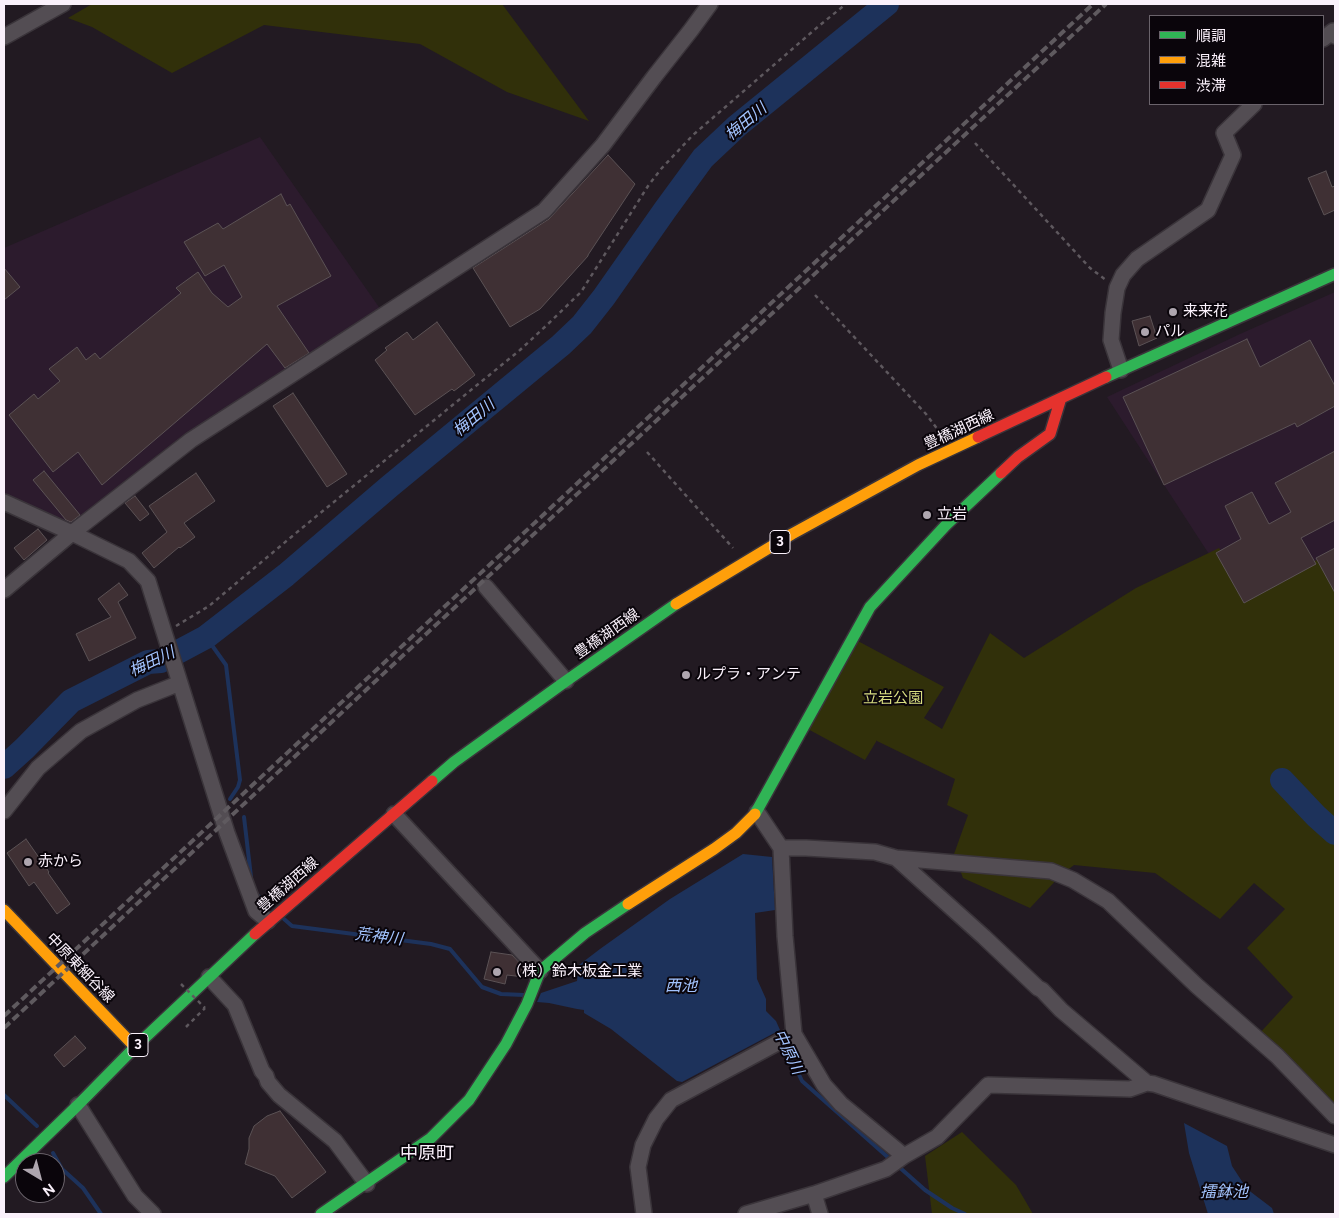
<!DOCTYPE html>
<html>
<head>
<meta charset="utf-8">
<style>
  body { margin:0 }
  #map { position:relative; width:1339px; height:1218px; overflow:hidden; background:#221a22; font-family:Figtree,"Noto Sans JP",sans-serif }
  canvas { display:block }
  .frame { position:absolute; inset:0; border:5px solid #faf1fb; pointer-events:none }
  .legend { position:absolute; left:1149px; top:15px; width:175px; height:90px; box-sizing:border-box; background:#0a050b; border:1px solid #6a636b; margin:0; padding:6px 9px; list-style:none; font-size:15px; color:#faf1fb }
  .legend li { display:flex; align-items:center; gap:10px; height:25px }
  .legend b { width:25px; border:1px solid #6a636b }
  .north { position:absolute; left:15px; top:1153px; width:50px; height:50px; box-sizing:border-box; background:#0a050b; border:1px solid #6a636b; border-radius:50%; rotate:143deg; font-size:14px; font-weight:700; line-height:20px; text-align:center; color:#faf1fb }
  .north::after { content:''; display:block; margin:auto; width:18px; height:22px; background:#aea6af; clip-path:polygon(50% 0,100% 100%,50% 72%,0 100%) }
</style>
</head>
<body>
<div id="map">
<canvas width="1339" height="1218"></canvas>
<div class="frame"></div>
<ul class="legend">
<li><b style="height:6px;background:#30b455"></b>順調</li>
<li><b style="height:6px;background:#ff9f0a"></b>混雑</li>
<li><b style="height:6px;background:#e5322d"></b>渋滞</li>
</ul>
<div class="north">N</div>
</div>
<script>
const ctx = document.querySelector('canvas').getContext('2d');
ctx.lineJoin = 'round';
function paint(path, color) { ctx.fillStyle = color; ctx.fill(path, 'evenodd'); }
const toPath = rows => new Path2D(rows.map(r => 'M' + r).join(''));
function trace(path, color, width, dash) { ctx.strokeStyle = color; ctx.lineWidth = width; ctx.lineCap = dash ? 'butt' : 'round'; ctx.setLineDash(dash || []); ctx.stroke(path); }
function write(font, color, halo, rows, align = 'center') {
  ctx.font = font + ' Figtree,"Noto Sans JP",sans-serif'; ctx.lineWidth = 4; ctx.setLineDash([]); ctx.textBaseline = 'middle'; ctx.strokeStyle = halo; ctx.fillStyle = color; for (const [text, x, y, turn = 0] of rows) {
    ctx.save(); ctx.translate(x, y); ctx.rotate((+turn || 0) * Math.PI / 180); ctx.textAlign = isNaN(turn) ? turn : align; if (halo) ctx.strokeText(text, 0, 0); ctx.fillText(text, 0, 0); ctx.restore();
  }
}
const built = toPath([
  [260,137,381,310,74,527,4,494,4,248],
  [1335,292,1335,601,1244,608,1107,397,1240,334]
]);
const green = toPath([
  [92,4,502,4,589,121,507,92,420,44,264,25,172,73,92,27,68,18],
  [1219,548,1249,594,1317,560,1335,589,1335,1110,1258,1035,1293,997,1247,948,1285,909,1254,883,1220,919,1155,873,1074,865,1061,875,1030,908,963,878,954,854,968,815,947,805,955,779,877,741,877,740,865,760,806,728,856,640,944,687,924,718,942,729,990,633,1024,658,1136,588],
  [962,1132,1016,1185,1033,1214,932,1214,925,1156]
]);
const water = toPath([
  [743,854,772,857,775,910,755,913,757,979,766,999,766,1011,776,1021,780,1030,682,1082,677,1081,611,1029,584,1013,584,1010,577,1009,549,1003,537,1002,541,993,577,981,579,965,600,949,670,899],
  [1184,1123,1227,1146,1232,1166,1247,1189,1272,1208,1274,1214,1208,1214,1189,1153]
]);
const stream = toPath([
  [206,637,226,665,240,780,238,787,230,799],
  [244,817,251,877],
  [256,894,271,907],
  [284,919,292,926,431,944,450,949,482,987,501,994,524,995],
  [784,1043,802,1081,891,1160],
  [4,1095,37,1126],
  [53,1153,62,1169,83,1188,101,1214],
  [898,1166,925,1190,952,1208,965,1214]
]);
const river = toPath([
  [4,767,25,748,71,701,148,662,161,661,206,637,286,575,390,486,561,345,582,325,604,297,665,210,703,158,737,126,887,4],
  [1282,780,1316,816,1335,833]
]);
const building = toPath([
  [608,155,635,184,588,255,588,256,540,309,510,327,473,268,549,219,608,155],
  [1326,171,1332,187,1335,186,1335,210,1324,215,1308,178,1326,171],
  [281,194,287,206,290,204,331,276,277,306,309,353,285,368,267,344,102,485,78,452,53,472,9,415,34,394,38,399,60,381,49,369,77,347,86,360,95,353,100,359,181,293,176,288,198,272,212,293,228,307,242,297,224,265,205,276,184,242,218,223,223,229,281,194],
  [4,268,20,287,4,300,4,268],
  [1150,316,1157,338,1139,346,1132,321,1150,316],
  [437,322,475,375,454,391,452,389,415,415,375,360,387,350,385,348,407,332,413,340,437,322],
  [1247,339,1260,367,1310,340,1335,386,1335,406,1297,427,1295,423,1164,485,1123,397,1247,339],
  [293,393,347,474,327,487,273,406,293,393],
  [1335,451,1335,520,1301,538,1316,564,1244,603,1216,553,1241,539,1225,506,1252,492,1269,524,1291,512,1275,483,1335,451],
  [44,471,80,515,71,522,66,520,33,480,44,471],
  [196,473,215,501,184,523,195,537,180,548,179,547,154,568,142,553,167,532,149,506,196,473],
  [135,496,149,514,140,521,125,503,135,496],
  [38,529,47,540,24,560,14,548,38,529],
  [1335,548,1335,593,1316,558,1335,548],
  [119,583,128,595,118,602,136,638,89,661,76,634,111,617,98,599,119,583],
  [26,839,49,872,48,873,70,904,57,914,34,882,29,886,7,853,26,839],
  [491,952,512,955,527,971,524,977,507,975,505,984,484,979,491,952],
  [75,1036,86,1048,64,1067,54,1055,75,1036],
  [280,1111,326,1172,292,1198,275,1176,245,1164,249,1149,249,1138,254,1126,267,1116,280,1111]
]);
const path = toPath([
  [975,143,1090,268,1106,280],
  [815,295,926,414,941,434],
  [647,452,733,548],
  [176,626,209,606,302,528,520,350,548,324,581,292,648,186,661,169,693,135,820,25,846,4],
  [186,1027,205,1008]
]);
const street = toPath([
  [4,37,63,4],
  [1323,39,1333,31,1335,36],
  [1121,370,1111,340,1113,313,1117,288,1123,275,1137,259,1208,210,1233,155,1224,133,1254,104],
  [4,502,72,533,129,561,148,581,227,833,256,911,268,921],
  [486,587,566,681],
  [4,590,72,533,191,440,544,211,603,145,654,77,691,30,710,4],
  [4,811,38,768,81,731,137,700,180,683],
  [757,812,781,848,785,936,794,1034,824,1085,841,1104,904,1156],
  [394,814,540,971],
  [781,848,806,848,875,852,896,858,1051,871,1073,880,1108,901,1197,986,1277,1056,1335,1116],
  [896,858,984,937,1038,988,1042,990,1061,1010,1147,1083],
  [209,977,235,1005,262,1071,266,1076,268,1082,279,1095,335,1141,367,1184],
  [78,1105,135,1196,153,1214],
  [814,1194,820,1214],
  [644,1214,638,1167,643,1145,656,1119,671,1100,794,1034],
  [746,1214,814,1194,886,1169,904,1156,937,1137,988,1085,1130,1089,1147,1083,1154,1084,1335,1145]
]);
const fast = toPath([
  [1106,377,1335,274],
  [432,781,454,762,566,681,676,604],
  [755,814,870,607,946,525,1001,473],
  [4,1177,78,1105,135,1047,255,934],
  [321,1214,431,1138,469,1100,506,1044,527,1004,540,971,585,933,628,904]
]);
const slow = toPath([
  [676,604,792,534,918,465,978,437],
  [628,904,714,849,736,833,755,814],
  [4,910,135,1047]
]);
const jam = toPath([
  [978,437,1106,377],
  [1001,473,1018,457,1050,434,1061,398],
  [255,934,432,781]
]);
const rail = toPath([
  [4,1016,1093,4],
  [4,1028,411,648,1106,4]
]);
const pathBridge = toPath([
  [181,984,205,1008]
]);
const markers = [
  [1173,312,5,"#aea6af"],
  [1145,332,5,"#aea6af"],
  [927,515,5,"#aea6af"],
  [686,675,5,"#aea6af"],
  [28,862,5,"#aea6af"],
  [497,972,5,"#aea6af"]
];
const shields = [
  [780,542,20],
  [138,1045,20]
];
const shieldNames = [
  ["3",780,542],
  ["3",138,1045]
];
const poiNames = [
  ["来来花",1183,312],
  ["パル",1155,332],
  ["立岩",937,515],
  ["ルプラ・アンテ",696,675],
  ["赤から",38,862],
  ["（株）鈴木板金工業",507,972]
];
const streetNames = [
  ["豊橋湖西線",959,430,-25],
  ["豊橋湖西線",607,634,-35],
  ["豊橋湖西線",288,885,-41],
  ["中原東細谷線",80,968,46]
];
const parkNames = [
  ["立岩公園",893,699]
];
const waterNames = [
  ["梅田川",746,122,-40],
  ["梅田川",474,418,-40],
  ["梅田川",152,662,-25],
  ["荒神川",379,937,7],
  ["西池",681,986],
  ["中原川",788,1052,64],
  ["擂鉢池",1224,1192]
];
const quarterNames = [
  ["中原町",427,1154]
];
paint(built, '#2c1b2d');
paint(green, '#31300a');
paint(water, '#1d325b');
trace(stream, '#1d325b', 4);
trace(river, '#1d325b', 24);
paint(building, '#3f3034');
trace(building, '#5b5255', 1);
trace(street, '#3a343a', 18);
trace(fast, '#3a343a', 14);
trace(slow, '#3a343a', 14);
trace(jam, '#3a343a', 14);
trace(path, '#5e585e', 2.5, [4, 4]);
trace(street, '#534d53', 15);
trace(fast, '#30b455', 11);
trace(slow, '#ff9f0a', 11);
trace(jam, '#e5322d', 11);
trace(rail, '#5f5a5f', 4, [8, 4]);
trace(pathBridge, '#5e585e', 2.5, [4, 4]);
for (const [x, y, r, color] of markers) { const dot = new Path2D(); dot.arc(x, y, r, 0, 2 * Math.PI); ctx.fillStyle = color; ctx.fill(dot); trace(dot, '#0a050b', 2); }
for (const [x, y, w] of shields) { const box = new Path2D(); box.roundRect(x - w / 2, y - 11.5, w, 23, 4); ctx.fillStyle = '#0a050b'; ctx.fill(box); trace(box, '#faf1fb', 1); }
write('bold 14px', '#faf1fb', null, shieldNames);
write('15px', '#faf1fb', '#0a050b', poiNames, 'left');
write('15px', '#faf1fb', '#0a050b', streetNames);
write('15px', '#d8dd81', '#0a050b', parkNames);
write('italic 16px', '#a2c3fe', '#0a050b', waterNames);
write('18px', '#faf1fb', '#0a050b', quarterNames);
</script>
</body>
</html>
